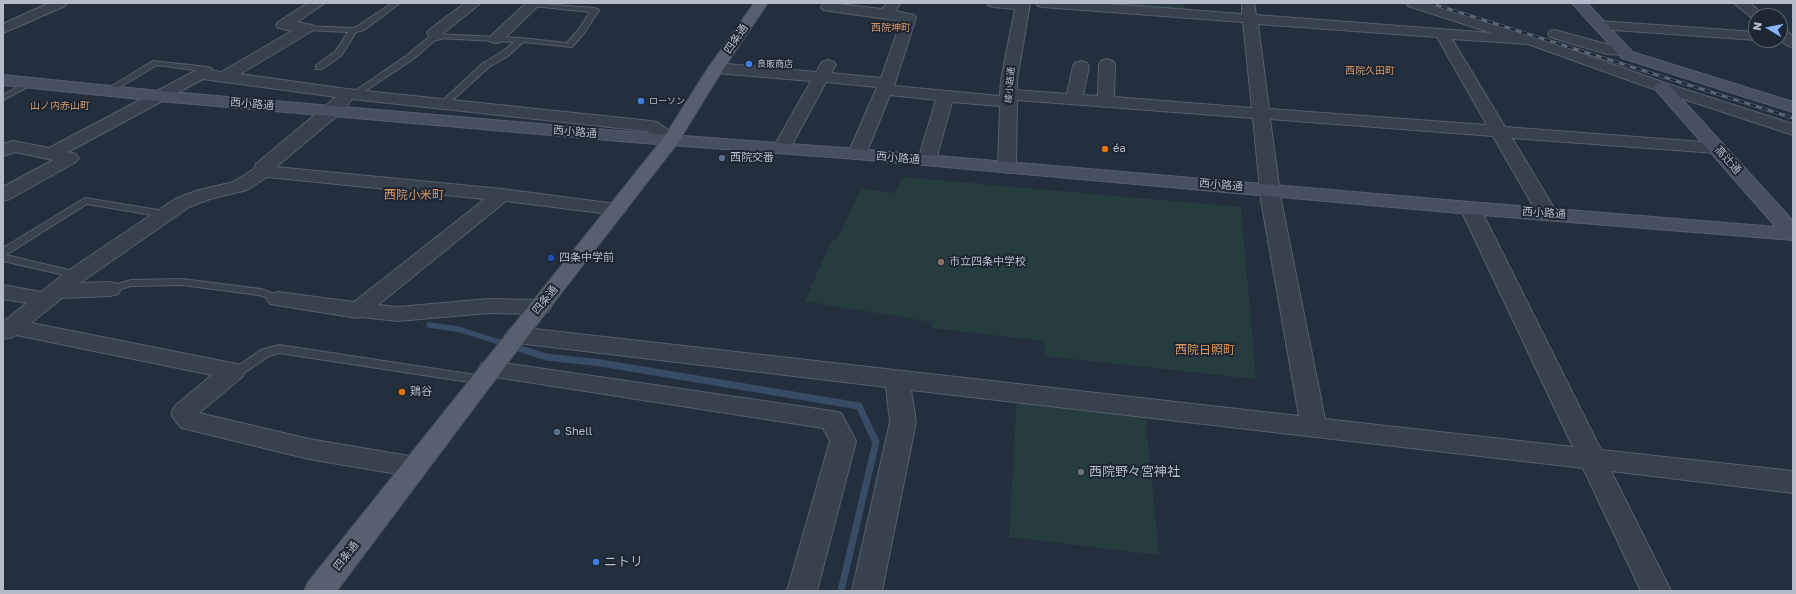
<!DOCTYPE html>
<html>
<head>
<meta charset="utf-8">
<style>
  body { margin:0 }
  #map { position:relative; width:1796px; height:594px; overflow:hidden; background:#242f3e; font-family:"Golos Text",sans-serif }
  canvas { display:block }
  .frame { position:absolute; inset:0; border:4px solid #b4bcc9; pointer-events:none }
  .north { position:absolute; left:1748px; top:8px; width:40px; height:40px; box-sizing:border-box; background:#1d2633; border:1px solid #59626f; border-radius:50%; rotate:280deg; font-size:11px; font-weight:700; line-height:16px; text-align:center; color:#b4bcc9 }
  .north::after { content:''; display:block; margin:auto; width:14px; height:18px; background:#8ab4f8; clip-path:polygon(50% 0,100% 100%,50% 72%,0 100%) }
</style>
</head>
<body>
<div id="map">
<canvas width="1796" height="594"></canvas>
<div class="frame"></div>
<div class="north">N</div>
</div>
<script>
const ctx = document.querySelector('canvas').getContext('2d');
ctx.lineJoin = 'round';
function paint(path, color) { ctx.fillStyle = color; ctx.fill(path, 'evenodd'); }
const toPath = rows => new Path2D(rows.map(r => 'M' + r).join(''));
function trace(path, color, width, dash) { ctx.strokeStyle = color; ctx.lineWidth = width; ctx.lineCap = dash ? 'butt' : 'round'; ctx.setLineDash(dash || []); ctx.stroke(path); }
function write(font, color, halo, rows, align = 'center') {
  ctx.font = font + ' "Golos Text","Noto Sans JP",sans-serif'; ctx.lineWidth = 4; ctx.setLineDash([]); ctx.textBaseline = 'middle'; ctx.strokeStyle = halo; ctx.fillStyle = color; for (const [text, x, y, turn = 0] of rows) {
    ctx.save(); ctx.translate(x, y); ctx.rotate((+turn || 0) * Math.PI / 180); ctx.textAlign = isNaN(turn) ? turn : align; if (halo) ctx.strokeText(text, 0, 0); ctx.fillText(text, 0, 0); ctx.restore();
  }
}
const green = toPath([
  [1066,3,1184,3,1185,11],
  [902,177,1241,207,1256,379,1044,356,1045,341,931,328,932,322,805,301,832,240,837,240,861,189,895,193],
  [1017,399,1145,415,1159,555,1009,537]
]);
const streamFar1 = toPath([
  [429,325,458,329,502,343]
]);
const stream = toPath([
  [499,342,546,357,601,363,859,406,876,442,841,591]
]);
const lane = toPath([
  [392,3,400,3,364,30,356,32,341,56,322,69,316,69,316,65,335,52,348,32,307,30,304,30,304,26,353,28,358,26,392,3],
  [530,3,595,8,599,10,585,32,572,47,523,42,508,56,489,67,446,106,440,106,439,104,483,63,502,52,514,42,438,38,412,60,356,97,353,97,349,95,406,56,433,34,521,38,567,43,579,29,590,12,533,6,531,5,530,3],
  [153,61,208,67,212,69,201,76,197,74,201,71,157,65,112,92,109,92,105,90,153,61],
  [28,81,31,81,35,83,3,100,3,95,28,81],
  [85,198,164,211,169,214,164,217,87,204,6,255,81,273,82,275,81,277,77,278,3,261,3,248,85,198],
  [182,279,261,289,282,297,284,299,278,302,259,295,182,285,131,286,110,292,105,289,106,287,131,280,182,279],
  [279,345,482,376,486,377,488,380,486,383,482,384,279,353,269,356,247,371,233,375,229,374,227,371,229,368,239,365,261,350,279,345]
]);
const street = toPath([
  [49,3,67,3,65,6,3,33,3,24,49,3],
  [308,3,325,3,297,22,312,25,314,28,312,31,240,74,347,89,651,121,657,122,677,136,680,140,677,144,671,145,665,144,646,131,352,99,344,110,276,167,502,189,624,205,627,209,624,213,617,215,506,201,378,305,398,307,488,299,540,300,548,302,551,307,548,312,540,314,488,313,398,321,361,317,357,318,270,304,267,299,270,294,278,292,354,302,485,199,267,177,247,190,210,199,189,207,80,283,110,282,118,284,121,289,118,294,110,296,62,298,31,323,242,365,245,371,242,377,199,413,309,439,415,457,424,460,428,467,424,474,415,477,309,459,182,428,176,422,172,416,172,411,176,405,212,375,16,335,13,337,3,339,3,322,27,303,3,299,3,285,41,292,69,270,175,199,196,191,233,182,254,169,256,164,336,97,203,79,68,152,76,154,79,158,76,162,10,199,3,201,3,187,53,160,15,152,3,156,3,144,13,141,49,148,195,71,201,69,221,72,292,31,278,28,276,25,278,22,308,3],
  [465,3,481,3,442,34,443,36,441,39,436,40,431,39,427,33,429,30,465,3],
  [526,3,541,3,501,42,496,43,491,42,489,39,491,36,526,3],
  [830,3,882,9,887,3,901,3,895,11,914,15,916,18,894,86,1000,96,1001,80,1015,9,994,7,989,6,987,3,1030,3,1017,80,1017,90,1067,94,1073,66,1075,63,1081,61,1087,63,1089,66,1083,95,1098,96,1099,64,1101,61,1107,59,1113,61,1115,64,1114,97,1252,108,1243,22,1043,7,1038,6,1036,3,1098,3,1242,14,1242,3,1254,3,1256,15,1492,33,1408,6,1406,3,1427,3,1535,37,1668,84,1793,124,1793,135,1656,90,1528,44,1452,39,1505,127,1716,143,1722,144,1725,148,1722,152,1716,153,1512,138,1557,213,1554,217,1547,219,1540,217,1537,213,1493,136,1270,119,1281,200,1325,419,1573,447,1460,208,1463,204,1470,202,1477,204,1480,208,1601,450,1793,471,1793,493,1611,471,1671,591,1641,591,1583,468,911,390,916,422,882,591,852,591,890,422,886,387,517,343,509,340,505,335,509,330,517,327,1299,416,1261,200,1253,118,1017,100,1016,167,1014,171,1007,173,1000,171,998,167,1000,106,952,102,936,160,933,164,927,165,921,164,918,160,936,100,890,95,866,154,863,158,857,159,851,158,848,154,877,87,826,82,788,152,782,153,776,152,773,148,811,81,716,73,710,71,708,68,710,65,716,63,816,72,822,62,828,60,834,62,836,65,831,73,881,78,901,21,823,10,821,7,823,4,830,3],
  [1258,24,1437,37,1487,125,1269,109,1258,24],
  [1734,3,1750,3,1765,16,1756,16,1756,20,1753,19,1734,3],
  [1600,21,1756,32,1756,40,1758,40,1756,40,1600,29,1595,28,1593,25,1595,22,1600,21],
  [1780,29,1785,30,1793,36,1793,47,1788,46,1780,40,1780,29],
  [1555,30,1613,46,1628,47,1631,50,1628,53,1623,55,1607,54,1550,37,1548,34,1550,31,1555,30],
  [490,361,832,411,841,413,856,441,817,591,787,591,830,441,823,428,482,375,478,369,482,363,490,361]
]);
const secondary = toPath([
  [1572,3,1587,3,1632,52,1793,102,1793,112,1622,58,1572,3],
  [3,75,159,91,631,132,857,149,1470,202,1776,227,1656,90,1654,87,1656,84,1662,82,1668,84,1793,221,1793,240,1470,214,857,159,631,142,159,101,3,85,3,75]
]);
const primary = toPath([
  [754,3,768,3,724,68,677,144,525,340,337,591,304,591,308,582,664,137,708,68,754,3]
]);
const rail = toPath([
  [1430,3,1793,118]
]);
const markers = [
  [749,64,4,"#3f7fe0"],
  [641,101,4,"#3f7fe0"],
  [1105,149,4,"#e8710a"],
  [722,158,4,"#5c6f8a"],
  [551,258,4,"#1a4fb4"],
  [941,262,4,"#8d6e63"],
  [402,392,4,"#e8710a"],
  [557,432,4,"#5c6f8a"],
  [1081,472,4,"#6b7280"],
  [596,562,4,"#3f7fe0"]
];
const farPoinames = [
  ["良販商店",757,64],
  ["ローソン",649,101]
];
const farStreetnames = [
  ["綾小路通",1010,85,-85]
];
const farNeighbourhoodnames = [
  ["西院坤町",891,28],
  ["西院久田町",1370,71],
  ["山ノ内赤山町",60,106]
];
const streetNames = [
  ["四条通",736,39,-55],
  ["西小路通",252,104,5],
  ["西小路通",575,132,5],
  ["西小路通",898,158,5],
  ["高辻通",1728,160,48],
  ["西小路通",1221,185,5],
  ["西小路通",1544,213,4],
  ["四条通",545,300,-51],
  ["四条通",346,556,-52]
];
const poiNames = [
  ["éa",1113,149],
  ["西院交番",730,158],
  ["四条中学前",559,258],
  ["市立四条中学校",949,262],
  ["鶏谷",410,392],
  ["Shell",565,432]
];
const neighbourhoodNames = [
  ["西院小米町",414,195],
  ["西院日照町",1205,350]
];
const nearPoinames = [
  ["西院野々宮神社",1089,472],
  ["ニトリ",604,562]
];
paint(green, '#263c3f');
trace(streamFar1, '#394c67', 5.5);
trace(stream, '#394c67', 7);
trace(lane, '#565f6c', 2);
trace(street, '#565f6c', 2);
trace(secondary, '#565f6c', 2);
trace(primary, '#414a57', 2);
paint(lane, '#38414e');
paint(street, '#38414e');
paint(secondary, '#465061');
paint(primary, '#56606e');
trace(rail, '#5a6575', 3);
trace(rail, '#1d2633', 2, [6]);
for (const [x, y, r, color] of markers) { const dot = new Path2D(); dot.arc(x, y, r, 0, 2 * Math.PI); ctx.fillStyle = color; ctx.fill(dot); trace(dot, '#1d2633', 1.5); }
write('9px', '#b4bcc9', '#1d2633', farPoinames, 'left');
write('9px', '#b4bcc9', '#1d2633', farStreetnames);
write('10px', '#d59563', '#1d2633', farNeighbourhoodnames);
write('11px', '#b4bcc9', '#1d2633', streetNames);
write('11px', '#b4bcc9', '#1d2633', poiNames, 'left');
write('12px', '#d59563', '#1d2633', neighbourhoodNames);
write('13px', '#b4bcc9', '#1d2633', nearPoinames, 'left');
</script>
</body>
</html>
